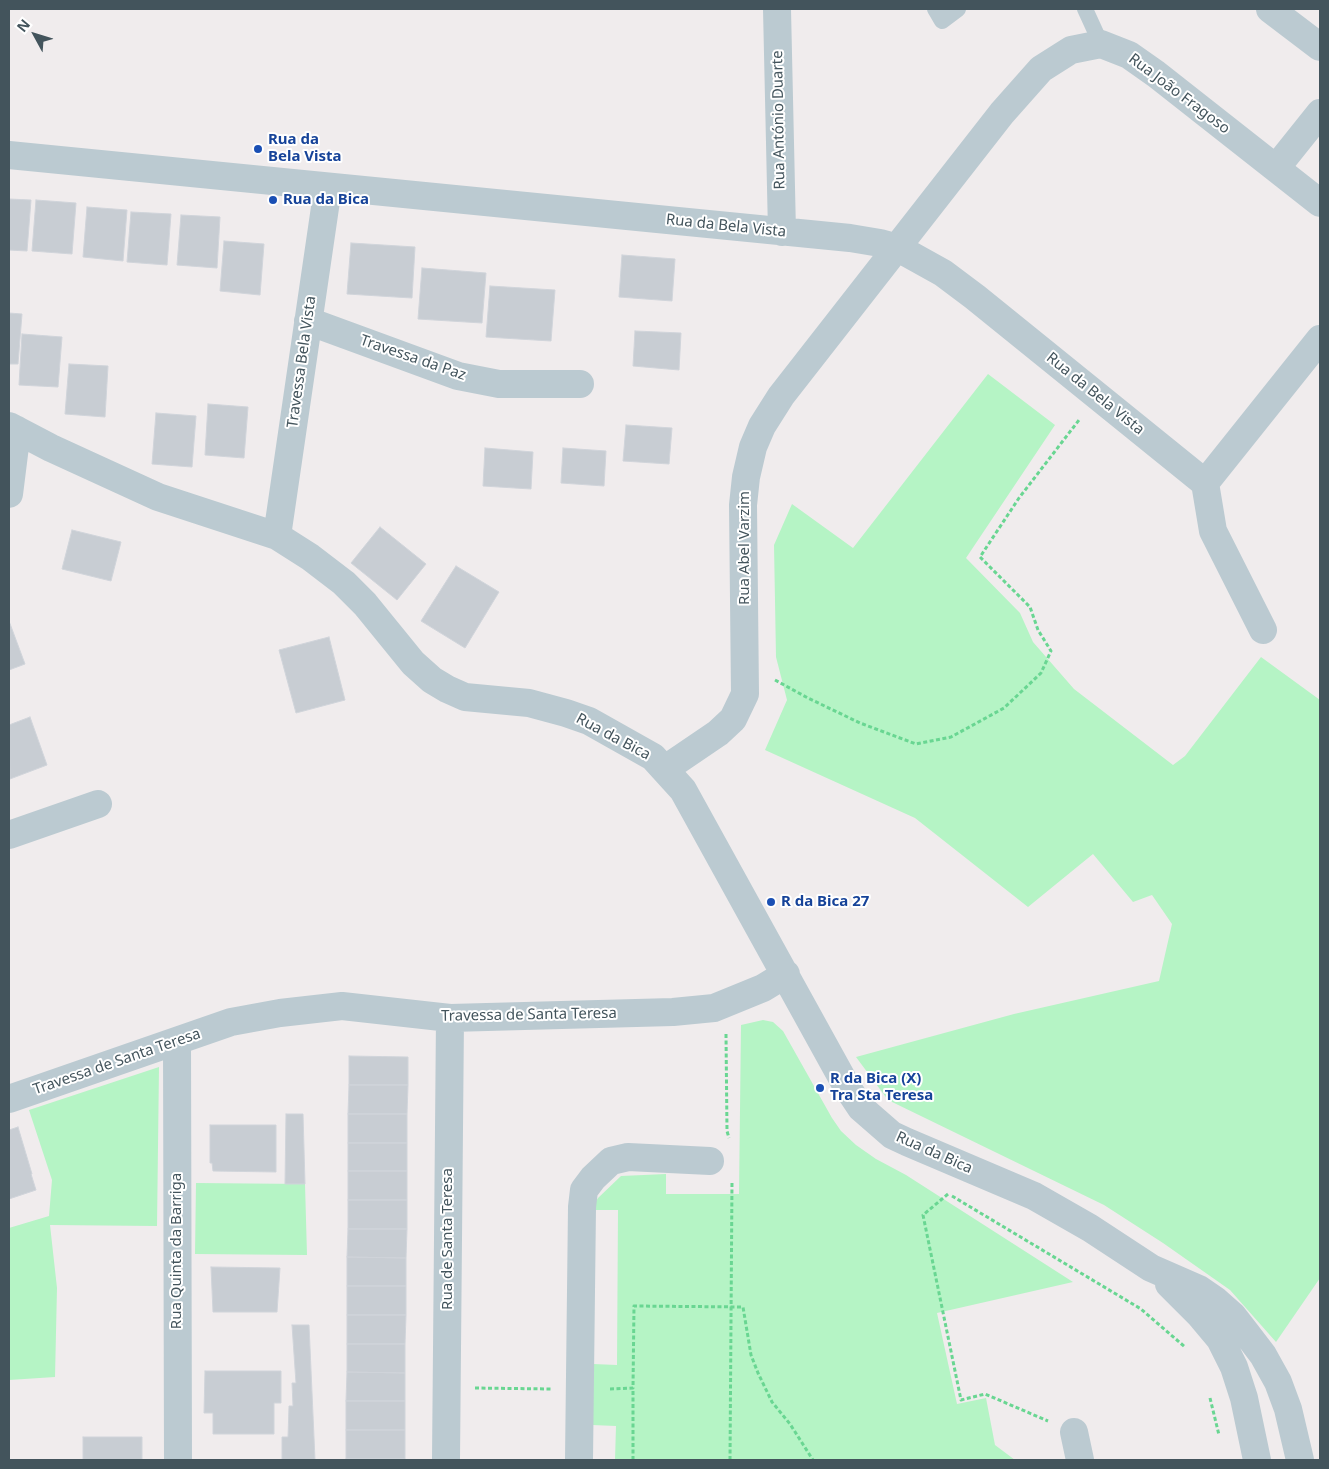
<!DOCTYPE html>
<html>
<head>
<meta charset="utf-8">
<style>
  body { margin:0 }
  #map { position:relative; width:1329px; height:1469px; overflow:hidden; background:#f0eced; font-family:"Noto Sans",sans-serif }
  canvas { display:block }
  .frame { position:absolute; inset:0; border:10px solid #43545c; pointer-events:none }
  .north { position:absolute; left:10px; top:10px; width:50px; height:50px; -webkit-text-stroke:4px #fff; paint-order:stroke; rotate:309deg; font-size:14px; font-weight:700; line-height:20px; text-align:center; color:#43545c }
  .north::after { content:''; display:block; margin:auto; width:18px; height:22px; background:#43545c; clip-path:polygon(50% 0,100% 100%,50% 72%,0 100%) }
</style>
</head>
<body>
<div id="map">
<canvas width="1329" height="1469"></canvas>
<div class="frame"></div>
<div class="north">N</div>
</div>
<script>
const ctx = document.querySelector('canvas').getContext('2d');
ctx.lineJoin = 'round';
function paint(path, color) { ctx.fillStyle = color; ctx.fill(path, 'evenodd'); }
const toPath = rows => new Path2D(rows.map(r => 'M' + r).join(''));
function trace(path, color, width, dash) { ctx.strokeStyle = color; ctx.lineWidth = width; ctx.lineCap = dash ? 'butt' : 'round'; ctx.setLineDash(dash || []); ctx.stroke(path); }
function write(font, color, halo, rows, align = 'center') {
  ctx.font = font + ' "Noto Sans",sans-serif'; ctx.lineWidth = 4; ctx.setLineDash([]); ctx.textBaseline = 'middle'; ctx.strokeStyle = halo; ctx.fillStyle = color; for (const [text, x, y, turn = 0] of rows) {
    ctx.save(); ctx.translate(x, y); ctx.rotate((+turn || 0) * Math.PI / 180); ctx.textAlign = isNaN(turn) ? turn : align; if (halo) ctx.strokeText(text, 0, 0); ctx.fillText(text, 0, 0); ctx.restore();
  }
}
const green = toPath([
  [988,374,1055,425,966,558,1020,613,1033,642,1074,689,1173,765,1185,756,1261,657,1320,700,1320,1278,1276,1342,1230,1290,1163,1243,1104,1205,888,1100,856,1057,1014,1014,1159,981,1172,924,1152,895,1133,902,1093,854,1028,907,915,818,765,750,787,700,776,657,774,545,792,504,853,548],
  [763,1020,773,1022,783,1031,832,1118,841,1131,856,1145,876,1159,906,1175,1073,1282,937,1313,957,1404,986,1398,995,1445,1015,1460,615,1460,616,1426,592,1425,593,1364,617,1365,618,1210,594,1210,595,1203,598,1198,621,1176,666,1174,666,1194,739,1194,741,1025],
  [159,1067,157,1226,50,1225,57,1288,55,1377,9,1380,9,1228,49,1216,52,1180,29,1110],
  [196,1183,305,1184,307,1255,195,1254]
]);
const building = toPath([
  [9,199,31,200,27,251,9,250,9,199],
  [36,200,76,203,72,254,32,251,36,200],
  [87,207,127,210,123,261,83,257,87,207],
  [131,212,171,214,167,265,127,262,131,212],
  [181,215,220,217,217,268,177,265,181,215],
  [224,241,264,244,260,295,220,291,224,241],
  [351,243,415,247,412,298,347,294,351,243],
  [622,255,675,259,672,301,619,297,622,255],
  [422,268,486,273,482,323,418,319,422,268],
  [490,286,555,290,551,341,486,337,490,286],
  [9,313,22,314,18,364,9,364,9,313],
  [635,331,681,333,679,370,633,366,635,331],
  [22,334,62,337,58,387,19,385,22,334],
  [69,364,108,366,105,417,65,414,69,364],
  [208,404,248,407,244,458,205,455,208,404],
  [156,413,196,416,192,467,152,464,156,413],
  [626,425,672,428,669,464,623,461,626,425],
  [485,448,533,452,531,489,483,486,485,448],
  [563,448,606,451,604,486,561,483,563,448],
  [380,527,426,564,397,600,351,563,380,527],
  [72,530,121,542,111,581,62,569,72,530],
  [456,566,499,592,465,648,421,621,456,566],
  [9,621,25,664,9,670,9,621],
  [329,637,345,700,296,713,279,650,329,637],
  [30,717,47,765,10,779,9,725,30,717],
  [349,1056,408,1057,408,1085,349,1085,349,1056],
  [349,1085,408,1085,407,1114,348,1114,349,1085],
  [286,1114,303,1114,305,1184,285,1184,286,1114],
  [348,1114,407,1114,407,1143,348,1143,348,1114],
  [210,1125,276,1125,276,1172,213,1171,212,1163,210,1163,210,1125],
  [18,1127,32,1174,31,1174,36,1190,9,1199,9,1130,18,1127],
  [348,1143,407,1143,407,1171,348,1171,348,1143],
  [348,1171,407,1171,407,1200,348,1200,348,1171],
  [348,1200,407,1200,407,1229,348,1229,348,1200],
  [348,1229,407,1229,406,1258,347,1257,348,1229],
  [347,1257,406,1258,406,1286,347,1286,347,1257],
  [211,1267,280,1268,277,1312,213,1312,211,1267],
  [347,1286,406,1286,406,1315,347,1315,347,1286],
  [347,1315,406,1315,405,1344,347,1344,347,1315],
  [292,1325,309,1325,315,1460,282,1460,282,1437,288,1437,289,1406,293,1406,292,1383,296,1383,292,1325],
  [347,1344,405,1344,405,1373,347,1372,347,1344],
  [205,1371,281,1371,281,1403,274,1403,274,1434,213,1434,213,1413,204,1413,205,1371],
  [347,1372,405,1373,405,1401,346,1401,347,1372],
  [346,1401,405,1401,405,1430,346,1430,346,1401],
  [346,1430,405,1430,405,1459,346,1459,346,1430],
  [83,1437,142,1437,142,1460,83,1460,83,1437],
  [346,1459,405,1459,405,1460,346,1460,346,1459]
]);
const path = toPath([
  [775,680,808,698,860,723,916,744,951,737,1004,708,1041,673,1051,651,1038,630,1030,607,980,557,1019,498,1079,420],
  [726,1034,727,1131,729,1138],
  [948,1194,923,1215,961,1400,985,1394,1048,1421],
  [952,1196,1141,1309,1185,1347],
  [475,1388,551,1389],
  [610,1389,633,1388,634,1306,743,1307,751,1355,758,1373,772,1402,790,1424,813,1460],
  [1210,1398,1219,1435],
  [633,1460,633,1388],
  [730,1460,732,1181]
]);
const service = toPath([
  [935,9,942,21,958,9],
  [1085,9,1101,44]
]);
const minor = toPath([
  [777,9,782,232],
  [1270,9,1320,47],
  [9,155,850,238,880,243,898,248,943,273,975,297,1205,483,1213,531,1263,630],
  [1276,168,1320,113],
  [308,321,458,376,499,384,580,384],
  [9,426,51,448,158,497,277,536,310,557,344,583,365,604,413,663,432,680,447,689,465,697,529,703,566,713,589,721,653,757,683,790,847,1087,861,1108,892,1135,907,1142,1034,1196,1090,1228,1151,1268,1199,1289,1215,1300,1233,1316,1247,1334,1263,1355,1278,1382,1288,1409,1300,1460],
  [1205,483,1320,339],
  [9,494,17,430],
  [277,536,328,187],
  [665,769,718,733,733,719,745,694,743,505,746,477,753,447,762,426,781,396,1002,113,1041,69,1071,50,1101,44,1129,55,1156,74,1320,203],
  [9,835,98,804],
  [177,1042,178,1460],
  [9,1099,231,1022,280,1013,342,1006,450,1018,673,1012,714,1008,763,988,786,974],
  [1169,1284,1199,1314,1220,1339,1234,1367,1244,1398,1257,1460],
  [1074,1432,1080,1460],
  [446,1460,450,1018],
  [579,1460,582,1207,584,1190,593,1178,611,1161,628,1157,710,1161]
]);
const markers = [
  [258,149,5,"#1a4fb4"],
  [273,200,5,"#1a4fb4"],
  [771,902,5,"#1a4fb4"],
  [820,1088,5,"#1a4fb4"]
];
const streetNames = [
  ["Rua João Fragoso",1179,94,37],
  ["Rua António Duarte",779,120,-91],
  ["Rua da Bela Vista",726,226,6],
  ["Travessa da Paz",413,358,19],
  ["Travessa Bela Vista",302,362,-82],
  ["Rua da Bela Vista",1095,394,39],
  ["Rua Abel Varzim",745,548,-90],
  ["Rua da Bica",613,737,28],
  ["Travessa de Santa Teresa",529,1015,-1],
  ["Travessa de Santa Teresa",117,1062,-19],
  ["Rua da Bica",934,1153,24],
  ["Rua de Santa Teresa",448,1239,-90],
  ["Rua Quinta da Barriga",177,1251,-90]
];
const transitNames = [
  ["Rua da",268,140],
  ["Bela Vista",268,157],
  ["Rua da Bica",283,200],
  ["R da Bica 27",781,902],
  ["R da Bica (X)",830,1079],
  ["Tra Sta Teresa",830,1096]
];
paint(green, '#b5f4c5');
paint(building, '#c8cdd3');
trace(building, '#d0d4da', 1);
trace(path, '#69d692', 3, [4, 2.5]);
trace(service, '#bbcad1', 16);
trace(minor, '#bbcad1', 28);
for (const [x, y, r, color] of markers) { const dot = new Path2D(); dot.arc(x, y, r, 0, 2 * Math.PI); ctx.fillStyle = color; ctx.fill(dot); trace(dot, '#fff', 2); }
write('15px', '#43545c', '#fff', streetNames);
write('bold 15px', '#164399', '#fff', transitNames, 'left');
</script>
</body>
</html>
